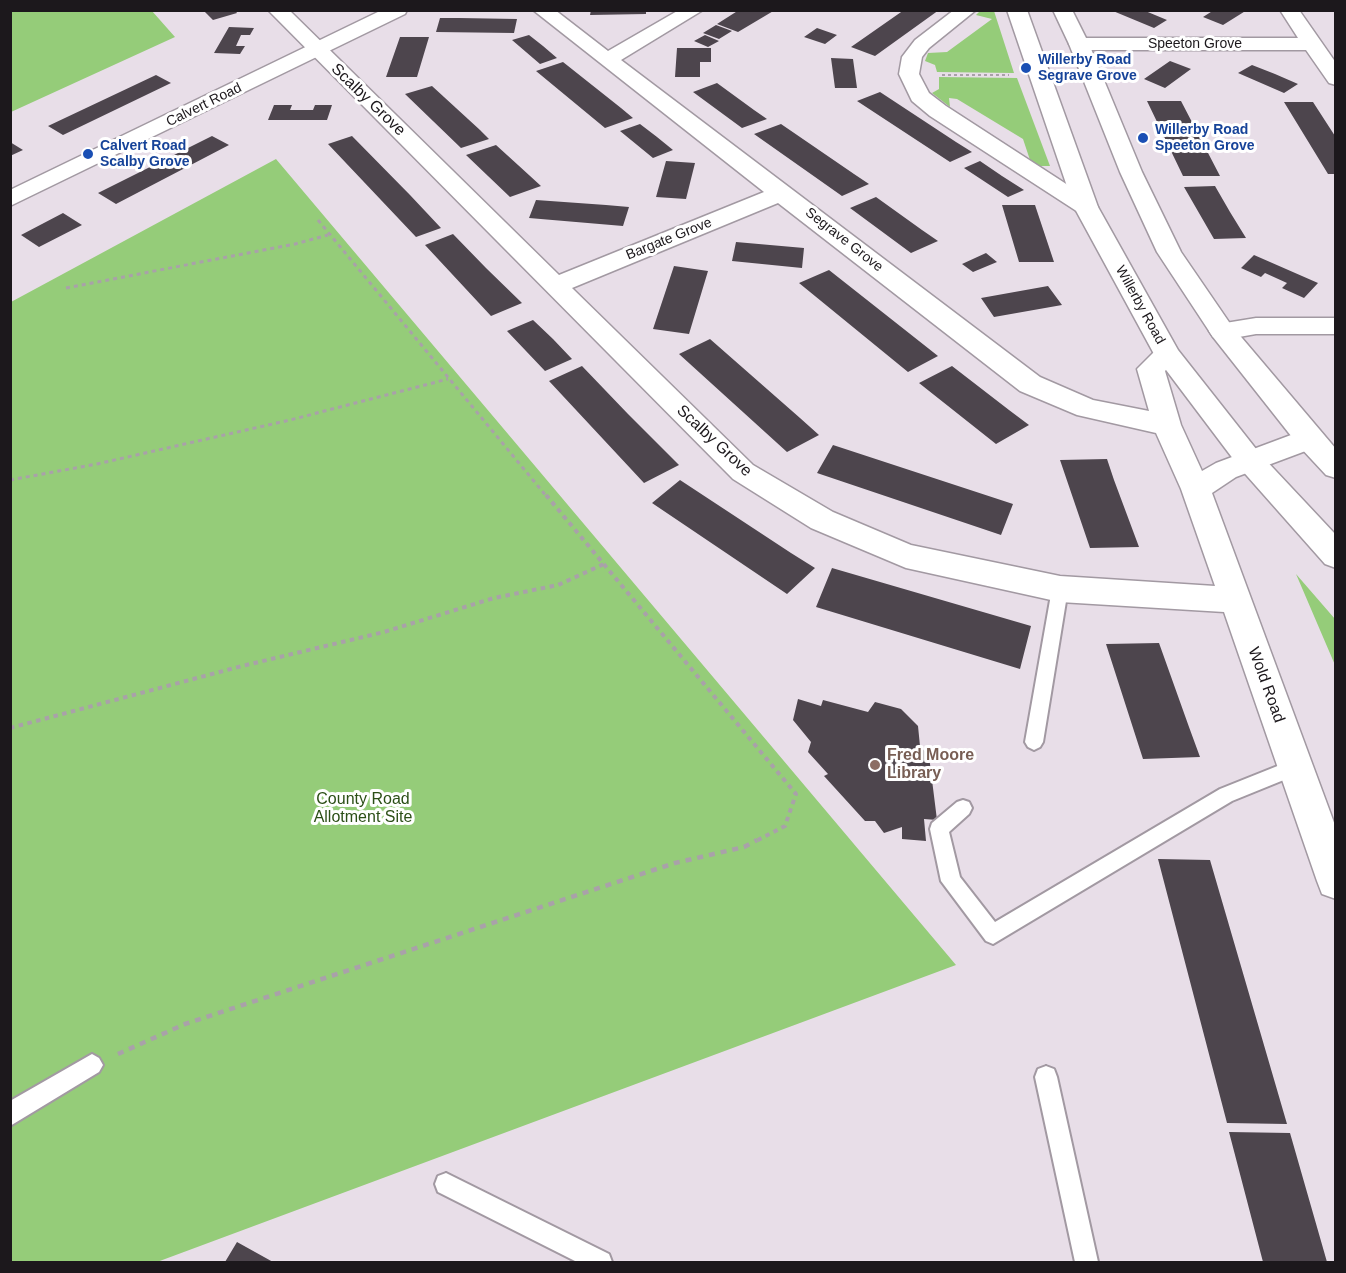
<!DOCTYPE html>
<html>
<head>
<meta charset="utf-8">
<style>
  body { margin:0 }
  #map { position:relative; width:1346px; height:1273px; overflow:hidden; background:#e8dee8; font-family:Helvetica,sans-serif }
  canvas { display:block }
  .frame { position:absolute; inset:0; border:12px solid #1c181c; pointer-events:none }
</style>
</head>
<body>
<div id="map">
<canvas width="1346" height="1273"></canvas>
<div class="frame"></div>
</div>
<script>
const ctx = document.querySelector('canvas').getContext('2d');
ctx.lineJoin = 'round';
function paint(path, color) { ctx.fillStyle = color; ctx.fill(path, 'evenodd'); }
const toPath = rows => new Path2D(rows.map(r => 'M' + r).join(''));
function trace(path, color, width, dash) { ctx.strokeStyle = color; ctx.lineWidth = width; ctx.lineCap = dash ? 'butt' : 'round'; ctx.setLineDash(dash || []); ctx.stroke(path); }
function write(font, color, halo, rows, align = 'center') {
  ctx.font = font + ' Helvetica,sans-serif'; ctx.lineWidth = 6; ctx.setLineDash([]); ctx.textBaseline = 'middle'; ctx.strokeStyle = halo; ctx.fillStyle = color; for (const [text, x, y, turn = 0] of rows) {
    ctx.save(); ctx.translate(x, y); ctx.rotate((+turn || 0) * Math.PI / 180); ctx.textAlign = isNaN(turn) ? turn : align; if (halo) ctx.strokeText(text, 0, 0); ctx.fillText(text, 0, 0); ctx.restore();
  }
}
const green = toPath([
  [10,11,152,11,175,37,11,112],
  [980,11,994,11,1014,73,937,72,935,65,925,61,928,53,947,52,992,19,976,15],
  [939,77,1017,78,1050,166,1040,166,1030,160,1023,139,957,99,949,98,950,107,932,93,939,89],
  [276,159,956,965,157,1262,11,1262,11,302],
  [1296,574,1335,619,1335,665]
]);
const building = toPath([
  [203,10,235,10,237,13,213,20],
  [591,10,646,10,646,14,590,15],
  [739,10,775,10,738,32,717,24],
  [904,10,939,10,875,56,851,47],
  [1143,10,1167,20,1154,28,1113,11],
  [1214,10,1247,10,1223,25,1203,17],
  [440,18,459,18,517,19,514,33,436,32],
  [716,25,732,31,719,39,703,33],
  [229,27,254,28,250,35,241,35,236,46,245,46,240,54,214,53],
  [817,28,837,35,825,44,804,37],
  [529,35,543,46,557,58,540,64,512,40],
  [705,35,719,41,708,47,694,41],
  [400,37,429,37,417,77,386,77],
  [677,48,711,48,711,62,700,62,700,77,675,77],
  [831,58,853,59,857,88,835,88],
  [1170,61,1191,69,1165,88,1144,79],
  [563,62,621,108,633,118,605,128,536,71],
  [1252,65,1275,74,1298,84,1284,93,1238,73],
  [156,75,171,83,63,135,48,126],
  [717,83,754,110,767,119,742,128,693,92],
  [432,86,480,130,489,139,461,148,405,94],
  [880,92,956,142,972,152,950,162,857,101],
  [1147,101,1181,101,1220,176,1183,176],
  [1284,102,1313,102,1335,136,1335,174,1328,174],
  [274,105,292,105,290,110,313,110,315,105,332,105,327,120,268,120],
  [640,124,657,137,673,150,653,158,620,131],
  [781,124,854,174,869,184,842,196,754,134],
  [212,136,229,145,116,204,98,193],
  [352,136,410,195,441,228,416,237,328,144],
  [10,142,23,150,10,156],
  [496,145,518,165,541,186,510,197,466,155],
  [666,161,695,163,686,199,656,197],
  [980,161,1002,176,1024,190,1008,197,964,168],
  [1215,186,1230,212,1246,238,1214,239,1184,187],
  [876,197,922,230,938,241,911,253,850,208],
  [536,200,606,205,629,207,623,226,529,218],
  [1002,205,1035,205,1054,262,1019,262],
  [63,213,82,225,39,247,21,235],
  [453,234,486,268,522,303,491,316,425,245],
  [736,242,804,248,802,268,732,261],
  [986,253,997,262,973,272,962,264],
  [1254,255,1318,283,1304,298,1282,288,1287,283,1265,273,1261,277,1241,268],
  [674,266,708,271,689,334,653,329],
  [829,270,900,326,938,356,908,372,799,283],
  [1048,286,1062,305,994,317,981,298],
  [533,320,553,339,572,359,545,371,507,331],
  [710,339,800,418,819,435,787,452,679,354],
  [582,366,628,414,679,465,644,483,549,381],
  [952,366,1009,410,1029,425,996,444,919,383],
  [833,445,1013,504,1001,535,817,473],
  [1107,459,1114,480,1139,547,1090,548,1060,460],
  [680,480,791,553,815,568,787,594,652,503],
  [832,568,1031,626,1020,669,816,607],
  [1159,643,1189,727,1200,757,1143,759,1106,644],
  [798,699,821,706,823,700,868,712,875,702,901,709,918,726,920,746,929,756,937,820,924,819,926,841,902,839,902,827,884,833,875,821,865,821,824,776,828,774,808,752,811,742,793,720],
  [1158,859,1210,860,1287,1124,1227,1123],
  [1229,1132,1290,1133,1327,1262,1263,1262],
  [237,1242,273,1262,225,1262]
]);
const pathFar3 = toPath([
  [942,75,1009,75]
]);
const pathFar2 = toPath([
  [318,220,547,497],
  [66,288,295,244,328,235],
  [10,480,97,464,290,420,448,379]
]);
const pathFar1 = toPath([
  [546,495,796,794,785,826,754,842],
  [10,728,242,666,384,632,494,598,558,585,604,564]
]);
const path = toPath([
  [118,1054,185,1024,675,863,744,847,757,840]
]);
const lane = toPath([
  [1060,583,1066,585,1068,589,1043,742,1040,747,1034,750,1028,747,1025,742,1052,589,1054,585,1060,583],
  [1295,759,1301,761,1304,767,1301,773,1232,801,993,944,986,941,941,881,930,829,932,823,957,802,963,800,969,802,972,808,969,814,949,832,960,877,995,922,1220,789,1295,759],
  [92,1054,99,1058,103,1065,99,1072,10,1126,10,1101,92,1054],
  [1046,1066,1054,1069,1057,1077,1098,1262,1075,1262,1035,1077,1038,1069,1046,1066],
  [446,1173,609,1254,612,1262,577,1262,438,1192,435,1184,438,1176,446,1173]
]);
const street = toPath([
  [268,10,289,10,559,275,764,192,533,10,555,10,608,51,679,10,703,10,621,60,1040,377,1093,400,1149,411,1137,369,1158,348,1167,345,1176,348,1180,354,1165,371,1181,425,1202,471,1216,463,1299,432,1309,429,1319,432,1323,439,1319,446,1236,477,1212,493,1336,828,1336,899,1322,894,1317,881,1224,612,1060,602,906,568,811,528,733,479,268,10],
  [778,203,1020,391,1077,415,1156,433,1181,489,1215,586,1060,576,911,545,833,512,753,465,572,288,778,203],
  [954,10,976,10,929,48,922,57,919,74,929,93,946,106,1094,202,1098,207,1094,212,1086,214,1078,212,930,116,912,101,899,74,902,57,915,40,954,10],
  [1280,10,1299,10,1336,63,1336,85,1329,83,1306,50,1079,50,1072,48,1069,44,1072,40,1079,38,1298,38,1280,10],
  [1256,318,1336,318,1336,334,1256,334,1222,340,1213,337,1209,331,1213,325,1256,318]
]);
const secondary = toPath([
  [382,10,407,10,405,14,10,206,10,190,382,10],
  [1007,10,1027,10,1098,207,1178,350,1260,454,1336,535,1336,568,1325,564,1240,468,1154,354,1074,207,1007,10],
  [1053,10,1072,10,1089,44,1142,172,1181,252,1231,325,1336,449,1336,478,1326,475,1299,446,1213,337,1157,252,1120,172,1069,44,1053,10]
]);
const markers = [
  [1026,68,6,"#1a4fb4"],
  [1143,138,6,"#1a4fb4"],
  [88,154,6,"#1a4fb4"],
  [875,765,6,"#8d6e63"]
];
const farStreetnames = [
  ["Speeton Grove",1195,44],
  ["Calvert Road",204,105,-26],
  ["Bargate Grove",669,239,-22],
  ["Segrave Grove",844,240,38],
  ["Willerby Road",1140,305,61]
];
const farTransitnames = [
  ["Willerby Road",1038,60],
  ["Segrave Grove",1038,76],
  ["Willerby Road",1155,130],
  ["Speeton Grove",1155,146],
  ["Calvert Road",100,146],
  ["Scalby Grove",100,162]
];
const streetNames = [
  ["Scalby Grove",368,100,44],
  ["Scalby Grove",714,441,43],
  ["Wold Road",1266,685,70]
];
const educationNames = [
  ["Fred Moore",887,756],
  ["Library",887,774]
];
const parkNames = [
  ["County Road",363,800],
  ["Allotment Site",363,818]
];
paint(green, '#95cc79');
paint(building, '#4d454d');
trace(lane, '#a299a2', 4);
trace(street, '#a299a2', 3);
trace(secondary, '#a299a2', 3);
trace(pathFar3, '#a9a1a9', 2, [3, 3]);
trace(pathFar2, '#a9a1a9', 3, [4, 4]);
trace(pathFar1, '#a9a1a9', 4, [4.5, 4.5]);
trace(path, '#a9a1a9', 4.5, [6, 6]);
paint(lane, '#fff');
paint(street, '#fff');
paint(secondary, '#fff');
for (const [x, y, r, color] of markers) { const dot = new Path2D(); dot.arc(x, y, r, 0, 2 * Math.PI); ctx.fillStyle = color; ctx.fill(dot); trace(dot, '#fff', 2); }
write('14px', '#1c181c', '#fff', farStreetnames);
write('bold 14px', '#164399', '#fff', farTransitnames, 'left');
write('16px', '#1c181c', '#fff', streetNames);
write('bold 16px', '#785e54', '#fff', educationNames, 'left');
write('16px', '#2b4f16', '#fff', parkNames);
</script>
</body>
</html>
